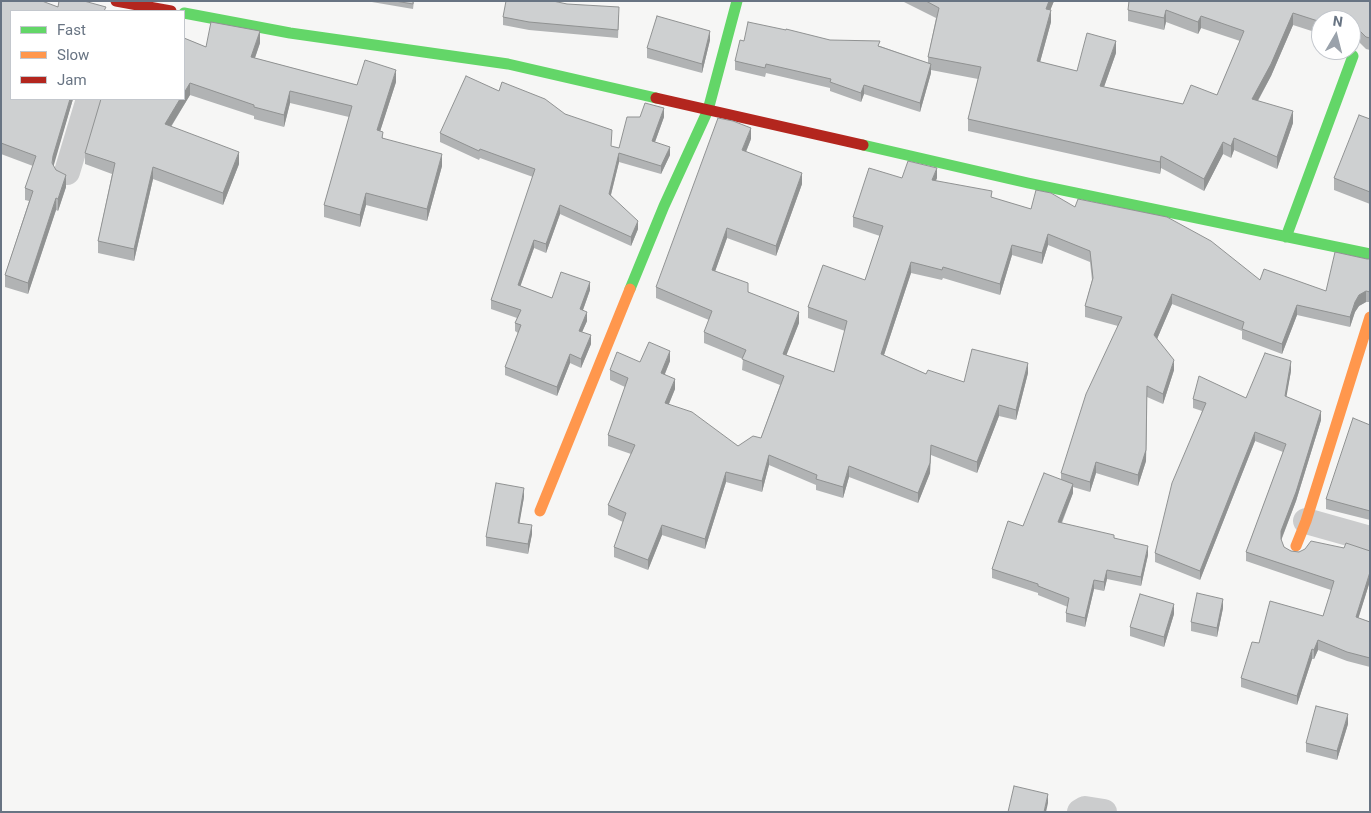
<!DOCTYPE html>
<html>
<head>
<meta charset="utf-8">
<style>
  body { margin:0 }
  #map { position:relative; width:1371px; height:813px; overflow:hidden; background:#f6f6f5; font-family:Roboto,sans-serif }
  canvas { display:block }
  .frame { position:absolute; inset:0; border:2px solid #687483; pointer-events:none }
  .legend { position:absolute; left:10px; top:10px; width:175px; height:90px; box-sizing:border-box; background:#fff; border:1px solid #c3c7cd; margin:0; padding:6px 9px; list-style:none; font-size:15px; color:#687483 }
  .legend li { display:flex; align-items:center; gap:10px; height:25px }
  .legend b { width:25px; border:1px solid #c3c7cd }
  .north { position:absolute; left:1311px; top:10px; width:50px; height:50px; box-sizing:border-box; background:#fff; border:1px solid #c3c7cd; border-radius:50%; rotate:8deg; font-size:14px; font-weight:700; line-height:20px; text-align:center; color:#687483 }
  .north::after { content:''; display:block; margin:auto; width:18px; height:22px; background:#9aa2ab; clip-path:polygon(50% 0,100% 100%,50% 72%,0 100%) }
</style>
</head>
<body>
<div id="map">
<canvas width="1371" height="813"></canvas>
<div class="frame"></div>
<ul class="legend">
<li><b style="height:6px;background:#63d668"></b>Fast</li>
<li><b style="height:6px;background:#ff974d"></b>Slow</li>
<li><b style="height:6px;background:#b3261e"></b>Jam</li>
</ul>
<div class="north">N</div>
</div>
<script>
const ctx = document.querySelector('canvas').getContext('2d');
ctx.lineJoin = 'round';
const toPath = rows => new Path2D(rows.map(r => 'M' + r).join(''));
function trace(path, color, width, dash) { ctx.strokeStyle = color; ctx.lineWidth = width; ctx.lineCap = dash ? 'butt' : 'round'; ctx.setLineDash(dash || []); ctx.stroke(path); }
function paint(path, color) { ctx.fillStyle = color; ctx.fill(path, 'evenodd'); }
const street = toPath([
  [67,172,89,99],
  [1306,521,1370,539],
  [1080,812,1085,809,1104,812]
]);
const fast = toPath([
  [184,13,290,33,508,64,656,98],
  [863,145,1028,183,1370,254],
  [1286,237,1353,56],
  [630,289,664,206,708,110,737,1]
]);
const slow = toPath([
  [540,511,630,289],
  [1296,546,1306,521,1370,317]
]);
const jam = toPath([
  [116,1,171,11],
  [656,98,863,145]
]);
const wall = toPath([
  [1,1,106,11,11,99,73,99,53,165,66,187,58,211,56,210,28,294,5,287,5,275,29,201,25,200,25,188,33,166,1,154],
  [366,1,414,1,413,9],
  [904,1,1054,1,1050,10,1051,22,1040,62,1077,71,1116,53,1104,87,1183,104,1217,95,1240,41,1201,28,1198,34,1166,22,1164,30,1128,21,1128,10,1370,1,1370,50,1366,49,1358,41,1351,41,1351,20,1321,20,1321,34,1293,25,1271,76,1258,101,1293,123,1277,169,1234,150,1231,158,1223,154,1204,191,1161,168,1160,174,968,131,968,119,978,79,931,70,931,73,920,112,864,94,861,102,830,91,830,88,766,73,765,77,735,70,735,61,744,41,830,40,880,46,928,63,928,57,936,18,904,2],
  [619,15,618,38,529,30,503,25,503,17],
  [184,38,206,47,260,43,255,58,357,85,396,82,380,131,383,138,442,166,427,221,366,205,360,227,324,217,324,205,349,117,290,103,284,127,254,119,254,116,190,95,171,127,239,164,223,205,153,179,134,261,98,253,98,241,112,174,85,164,85,153],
  [710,40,702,73,647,58,647,48],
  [499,91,565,114,612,147,619,148,640,117,664,117,655,142,670,155,661,174,619,162,611,195,638,229,631,246,560,214,546,253,534,248,520,286,552,298,590,290,583,310,587,321,582,332,591,344,581,368,570,363,557,396,505,375,505,367,518,333,515,331,515,323,517,318,491,309,491,300,533,177,480,158,479,160,440,142,440,133],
  [1370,119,1370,204,1334,190,1334,178],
  [751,139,746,152,802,184,776,256,727,238,715,271,799,323,786,355,834,372,845,331,808,318,808,307,865,280,880,236,853,227,853,217,902,178,937,178,935,181,1031,209,1075,207,1260,280,1326,291,1367,259,1370,259,1370,302,1366,302,1359,306,1355,312,1350,327,1297,315,1282,354,1242,339,1242,331,1172,304,1157,339,1174,370,1163,404,1147,397,1146,461,1138,486,1096,473,1090,492,1073,487,1073,493,1062,523,1114,538,1148,555,1141,586,1107,579,1104,591,1094,589,1085,627,1066,622,1066,613,1068,607,1038,595,1038,593,992,578,992,569,1023,526,1061,479,1061,473,1118,326,1085,317,1085,306,1092,280,1090,262,1048,245,1042,264,1012,255,1000,295,943,278,942,280,911,273,884,355,926,374,964,382,1028,373,1016,420,999,416,977,473,931,455,930,473,918,503,849,477,843,498,816,490,816,485,769,465,762,492,726,482,705,549,662,535,648,570,614,557,614,547,623,522,608,515,608,505,631,454,608,446,608,435,625,387,610,380,610,370,640,362,670,361,665,374,675,389,669,404,738,446,761,438,780,385,742,370,743,359,704,343,704,332,709,320,656,298,656,287],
  [1291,371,1286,396,1321,420,1296,501,1281,541,1284,547,1291,551,1299,552,1344,548,1370,551,1370,581,1358,618,1370,622,1370,667,1347,661,1318,650,1314,659,1312,659,1297,705,1241,687,1241,678,1259,643,1323,616,1331,590,1246,561,1246,552,1283,452,1255,441,1200,580,1155,562,1155,553,1202,411,1193,408,1193,399,1246,398],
  [1370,425,1370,520,1326,509,1326,499],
  [524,497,519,523,532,534,528,554,486,546,486,537],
  [1223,608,1217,637,1191,631,1191,622],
  [1174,614,1164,647,1130,636,1130,627],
  [1348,724,1337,760,1306,752,1306,743]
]);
const shadedWall = toPath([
  [1049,1,1054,1,1046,21,1046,9],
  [1051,10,1051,22,1037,73,1037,61],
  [1166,10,1166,22,1164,30,1164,18],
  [1293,13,1293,25,1271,76,1252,111,1252,99],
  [1201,16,1201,28,1198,34,1198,22],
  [260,31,260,43,251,69,251,57],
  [710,31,710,40,702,73,702,64],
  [1116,41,1116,53,1100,98,1100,86],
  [931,64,931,73,920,112,920,103],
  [396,70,396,82,377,141,377,130],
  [190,83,190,95,165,136,165,124,180,99,184,99,184,93],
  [864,85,864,94,861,102,861,93],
  [290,91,290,103,284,127,284,115],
  [70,99,73,99,53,168,53,156],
  [664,108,664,117,652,150,652,141],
  [1293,111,1293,123,1277,169,1277,157],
  [751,128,751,139,742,161,742,150],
  [1234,138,1234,150,1231,158,1231,146],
  [1223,142,1223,154,1204,191,1204,179],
  [670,147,670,155,661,174,661,166],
  [239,152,239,164,223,205,223,193],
  [619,153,619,162,609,202,609,194],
  [442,154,442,166,427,221,427,209],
  [1161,156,1161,168,1160,174,1160,162],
  [153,167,153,179,134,261,134,249],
  [937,168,937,178,932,191,932,180],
  [802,173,802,184,776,256,776,246],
  [66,175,66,187,58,211,58,199],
  [366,193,366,205,360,227,360,215],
  [56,198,56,210,28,294,28,283],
  [560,205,560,214,546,253,546,244],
  [638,221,638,229,631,246,631,237],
  [727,228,727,238,712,280,712,270],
  [1048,234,1048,245,1042,264,1042,253],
  [534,240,534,248,518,293,518,285],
  [1012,245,1012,255,1000,295,1000,284],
  [911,262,911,273,881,364,881,354],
  [590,282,590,290,580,318,580,309],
  [1366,291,1366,302,1359,306,1355,312,1350,327,1350,317,1355,302,1359,295],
  [1172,294,1172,304,1154,346,1154,335],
  [1297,305,1297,315,1282,354,1282,344],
  [587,312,587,321,579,339,579,331],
  [799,312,799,323,783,364,783,354],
  [591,335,591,344,581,368,581,359],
  [670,351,670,361,661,383,661,373],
  [570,354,570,363,557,396,557,387],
  [1174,360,1174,370,1163,404,1163,394],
  [1291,361,1291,371,1285,405,1285,396],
  [1028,363,1028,373,1016,420,1016,410],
  [675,379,675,389,665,413,665,403],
  [1147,386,1146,461,1138,486,1138,475],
  [999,405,999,416,977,473,977,462],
  [1321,411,1321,420,1296,501,1281,540,1281,549,1281,531],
  [1255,432,1255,441,1200,580,1200,571],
  [931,445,930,473,918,503,918,493],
  [769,455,769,465,762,492,762,481],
  [1096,462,1096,473,1090,492,1090,482],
  [849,466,849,477,843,498,843,487],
  [726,472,726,482,705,549,705,539],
  [1073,484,1073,493,1058,531,1058,522],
  [524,488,524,497,518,532,518,523],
  [532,525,532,534,528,554,528,544],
  [662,525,662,535,648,570,648,560],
  [1148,546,1148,555,1141,586,1141,577],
  [1107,570,1107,579,1104,591,1104,582],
  [1370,572,1370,581,1356,626,1356,617],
  [1094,580,1094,589,1085,627,1085,618],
  [1223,599,1223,608,1217,637,1217,628],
  [1174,604,1174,614,1164,647,1164,637],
  [1318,640,1318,650,1314,659,1314,650],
  [1312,649,1312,659,1297,705,1297,696],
  [1348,714,1348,724,1337,760,1337,751],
  [1048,794,1048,803,1046,812,1044,812]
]);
const building = toPath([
  [1,1,42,1,58,7,59,1,84,1,106,7,104,11,11,11,11,99,70,99,53,156,52,163,56,170,66,175,58,199,56,198,28,283,5,275,33,191,25,188,36,156,1,143,1,1],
  [395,1,413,1,413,4,395,1],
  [506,1,553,1,567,4,619,7,618,30,529,22,503,17,506,1],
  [926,1,1049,1,1046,9,1051,10,1037,61,1077,71,1087,33,1116,41,1100,86,1183,104,1191,85,1217,95,1244,31,1201,16,1198,22,1166,10,1164,18,1128,10,1129,1,1370,1,1370,38,1366,37,1358,29,1351,29,1351,20,1321,20,1321,22,1293,13,1271,64,1252,99,1293,111,1277,157,1234,138,1231,146,1223,142,1204,179,1161,156,1160,162,968,119,981,67,928,57,939,8,926,1],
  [657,16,710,31,702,64,647,48,657,16],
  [211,22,260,31,251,57,357,85,365,60,396,70,377,130,383,132,382,138,442,154,427,209,366,193,360,215,324,205,352,106,290,91,284,115,254,107,254,105,190,83,184,93,184,38,206,47,211,22],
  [748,22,786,30,786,29,830,40,880,41,878,46,931,64,920,103,864,85,861,93,830,82,831,79,766,64,765,68,735,61,740,40,744,41,748,22],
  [466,76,499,91,502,82,545,99,565,114,612,130,611,146,619,148,627,117,640,117,645,103,664,108,652,141,670,147,661,166,619,153,609,194,638,221,631,237,560,205,546,244,534,240,518,285,552,298,561,272,590,282,580,309,587,312,579,331,591,335,581,359,570,354,557,387,505,367,521,325,515,323,521,310,491,300,535,169,480,149,479,151,440,133,466,76],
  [101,99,180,99,165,124,239,152,223,193,153,167,134,249,98,241,115,163,85,153,101,99],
  [1359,115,1370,119,1370,192,1334,178,1359,115],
  [718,118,733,121,751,128,742,150,802,173,776,246,727,228,712,270,748,283,748,292,799,312,783,354,834,372,847,321,808,307,823,265,865,280,883,226,853,217,869,168,902,178,908,161,937,168,932,180,992,191,991,197,1031,209,1036,190,1051,193,1075,207,1078,199,1167,217,1211,241,1260,280,1264,269,1326,291,1335,252,1367,259,1370,259,1370,292,1366,291,1359,295,1355,302,1350,317,1297,305,1282,344,1242,329,1244,322,1172,294,1154,335,1174,360,1163,394,1147,386,1146,450,1138,475,1096,462,1090,482,1061,473,1086,394,1122,317,1085,306,1093,278,1090,251,1048,234,1042,253,1012,245,1000,284,943,267,942,270,911,262,881,354,926,374,928,370,964,382,972,349,1028,363,1016,410,999,405,977,462,931,445,930,463,918,493,849,466,843,487,816,479,817,475,769,455,762,481,726,472,705,539,662,525,648,560,614,547,626,513,608,505,635,445,608,435,628,378,610,370,617,352,640,362,649,342,670,351,661,373,675,379,665,403,692,412,738,446,753,436,761,438,784,376,742,359,746,350,704,332,712,311,656,287,718,118],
  [1265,353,1291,361,1285,396,1321,411,1296,492,1281,531,1281,539,1284,547,1291,551,1299,552,1305,549,1311,541,1344,548,1346,543,1370,551,1370,572,1356,617,1370,622,1370,658,1347,652,1318,640,1314,650,1312,649,1297,696,1241,678,1252,642,1259,643,1270,601,1323,616,1334,581,1246,552,1286,444,1255,432,1200,571,1155,553,1172,483,1206,403,1193,399,1199,376,1246,398,1265,353],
  [1353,418,1370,425,1370,511,1326,499,1353,418],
  [1044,473,1073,484,1058,522,1114,535,1114,538,1148,546,1141,577,1107,570,1104,582,1094,580,1085,618,1066,613,1069,598,1038,586,1038,584,992,569,1008,521,1023,526,1044,473],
  [496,483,524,488,518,523,532,525,528,544,486,537,496,483],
  [1197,593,1223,599,1217,628,1191,622,1197,593],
  [1140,594,1174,604,1164,637,1130,627,1140,594],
  [1316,706,1348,714,1337,751,1306,743,1316,706],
  [1014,786,1048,794,1044,812,1008,812,1014,786]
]);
trace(street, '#cbcccd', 26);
trace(fast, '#63d668', 11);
trace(slow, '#ff974d', 11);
trace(jam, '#b3261e', 11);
paint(wall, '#b1b3b4');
paint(shadedWall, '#909292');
paint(building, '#ced0d1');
trace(building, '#909292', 1);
</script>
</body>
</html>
